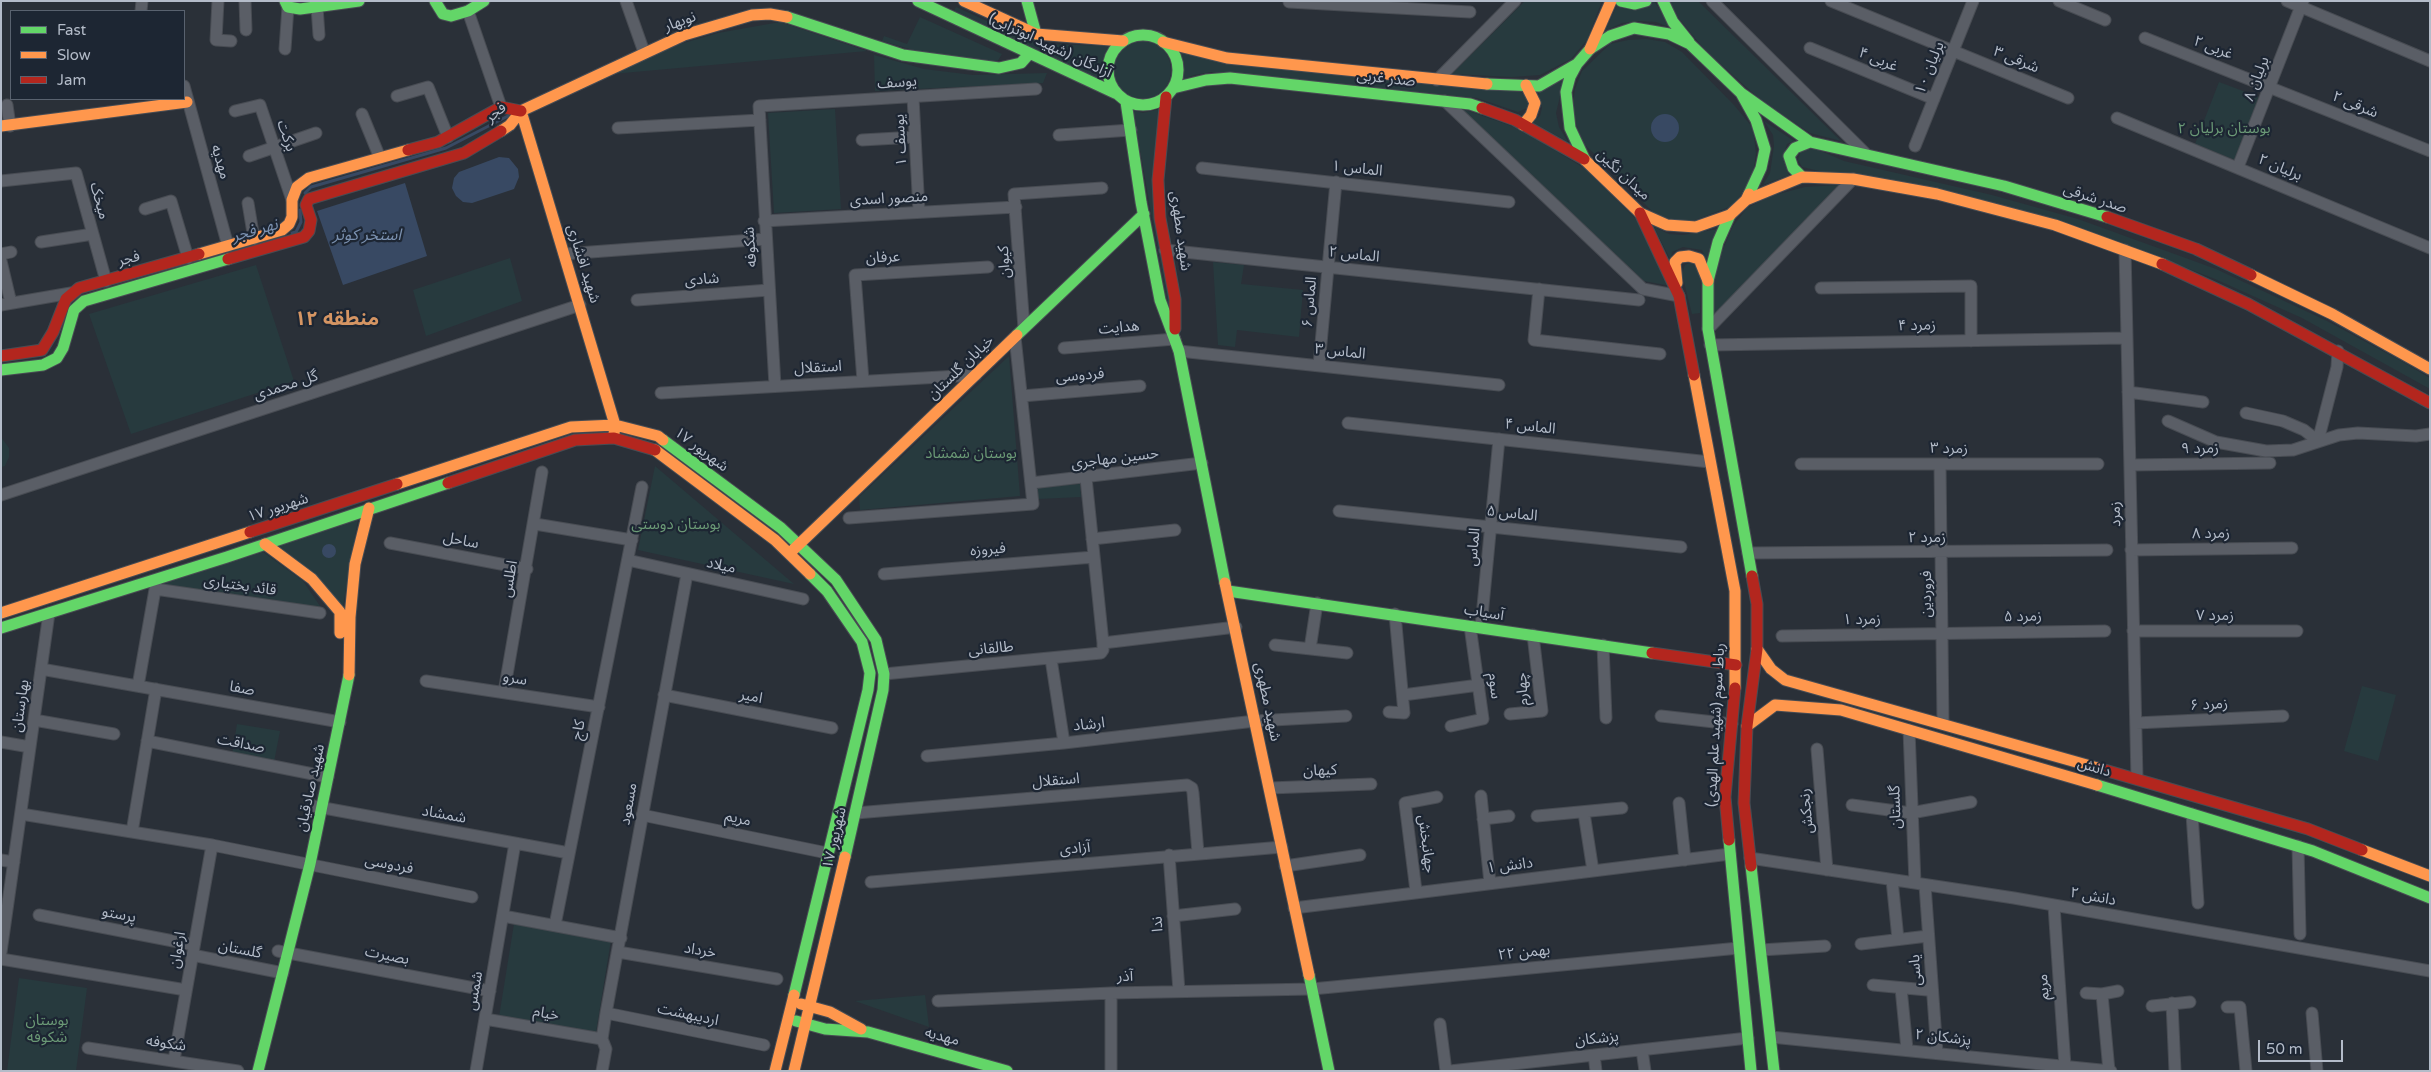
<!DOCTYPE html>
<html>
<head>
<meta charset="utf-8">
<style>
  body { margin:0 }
  #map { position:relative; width:2431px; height:1072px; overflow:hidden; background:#2a3038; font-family:"Varela Round",sans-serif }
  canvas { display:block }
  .frame { position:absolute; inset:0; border:2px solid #b4bcc9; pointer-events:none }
  .legend { position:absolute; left:10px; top:10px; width:175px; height:90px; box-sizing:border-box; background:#1d2633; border:1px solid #59626f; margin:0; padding:6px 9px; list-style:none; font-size:15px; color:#b4bcc9 }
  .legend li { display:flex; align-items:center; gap:10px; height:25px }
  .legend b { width:25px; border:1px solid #59626f }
  .scale { position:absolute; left:2258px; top:1040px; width:85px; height:22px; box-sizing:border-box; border:2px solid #b4bcc9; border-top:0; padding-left:6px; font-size:15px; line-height:18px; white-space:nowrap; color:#b4bcc9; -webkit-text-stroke:4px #1d2633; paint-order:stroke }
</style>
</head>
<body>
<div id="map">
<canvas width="2431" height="1072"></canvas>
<div class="frame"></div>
<ul class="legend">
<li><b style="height:6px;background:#63d668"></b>Fast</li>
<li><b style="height:6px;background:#ff974d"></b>Slow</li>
<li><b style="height:6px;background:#b3261e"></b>Jam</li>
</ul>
<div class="scale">50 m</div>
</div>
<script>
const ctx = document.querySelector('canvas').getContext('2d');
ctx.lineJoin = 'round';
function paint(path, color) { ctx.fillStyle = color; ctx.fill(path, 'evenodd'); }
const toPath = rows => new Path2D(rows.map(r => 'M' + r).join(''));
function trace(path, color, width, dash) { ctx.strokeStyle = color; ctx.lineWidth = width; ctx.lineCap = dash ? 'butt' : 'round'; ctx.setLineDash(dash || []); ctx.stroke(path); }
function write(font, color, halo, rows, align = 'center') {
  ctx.font = font + ' "Varela Round","Noto Sans Arabic",sans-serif'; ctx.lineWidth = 4.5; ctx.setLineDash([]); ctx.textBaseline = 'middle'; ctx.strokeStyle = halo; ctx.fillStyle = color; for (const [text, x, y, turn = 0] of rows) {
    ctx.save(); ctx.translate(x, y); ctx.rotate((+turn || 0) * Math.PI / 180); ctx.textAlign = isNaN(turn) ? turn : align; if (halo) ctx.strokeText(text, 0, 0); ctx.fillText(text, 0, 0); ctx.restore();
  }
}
const green = toPath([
  [1525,1,1602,1,1587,40,1571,59,1540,75,1512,77,1452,74],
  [1654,1,1672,28,1656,22,1639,21,1622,23,1605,31,1617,5],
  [1669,1,1698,1,1841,141,1810,133,1764,103,1705,50,1679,19],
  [956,7,1028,40,1043,44,1110,46,1101,65,1105,82,953,13],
  [920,17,1002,54,997,62,923,53,882,41,884,36,907,44],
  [780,22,867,51,612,74,663,49,718,33],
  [1646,39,1665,42,1682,52,1734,105,1753,128,1756,153,1753,174,1742,194,1732,206,1695,220,1675,221,1654,213,1583,143,1576,124,1573,105,1575,89,1582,71,1610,44,1628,40],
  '1111 70a30 30 0 1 1 60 0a30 30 0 1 1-60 0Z',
  [1178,51,1521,92,1529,100,1527,108,1518,112,1477,98,1211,72,1194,75,1182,80,1184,73,1183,63],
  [874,55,924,69,973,75,1047,73,1043,83,875,91],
  [1564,80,1556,113,1559,127,1568,142,1532,122,1540,116,1542,108,1538,90],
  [2219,82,2259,97,2235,160,2195,144],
  [1460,108,1520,129,1584,168,1635,218,1671,286,1644,281],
  [835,109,841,209,774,213,768,113],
  [1160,109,1172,331,1133,110,1143,113],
  [1764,121,1794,141,1787,144,1784,154,1789,175,1763,185,1770,173,1774,146,1773,135],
  [1808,149,1816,149,1844,161,1992,195,2078,219,2216,269,2327,321,2403,362,2430,378,2430,389,2302,318,2215,279,2114,240,1802,167,1798,160,1800,153],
  [1839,185,1713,316,1714,282,1720,256,1733,226,1747,208,1771,196,1805,187],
  [1654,227,1669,234,1683,235,1718,229,1707,261,1702,250,1683,247,1672,252,1671,261],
  [510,258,522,301,426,336,413,290],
  [1213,262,1244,265,1241,284,1303,290,1299,337,1237,330,1235,347,1218,345],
  [1689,263,1693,264,1701,275,1700,313,1692,314,1682,274,1685,265],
  [256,265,294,381,131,434,89,314],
  [1009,356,1020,496,860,510,859,497],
  [1,437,9,448,9,457,5,466,1,467],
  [655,466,794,584,638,550],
  [1080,484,1081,497,1038,499,1037,487],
  [358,519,343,606,278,546],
  [263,552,303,581,322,609,167,588,164,582],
  [2362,686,2396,695,2378,761,2344,751],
  [237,724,280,731,274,762,232,755],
  [514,924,611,940,596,1032,499,1017],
  [19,978,87,988,76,1071,7,1071],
  [925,995,929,1027,855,1001]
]);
const water = toPath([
  '1651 128a14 14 0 1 1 28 0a14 14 0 1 1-28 0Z',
  [499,157,509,158,518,169,519,177,514,189,472,203,463,202,456,196,452,188,454,178,459,172],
  [405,183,427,256,343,285,317,211],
  '322 551a7 7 0 1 1 14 0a7 7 0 1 1-14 0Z'
]);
const stream = toPath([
  [305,193,311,187,446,148,508,116],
  [292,233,296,232,301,222,300,210]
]);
const street = toPath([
  [218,1,216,40,231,41],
  [245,1,246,30],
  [626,1,644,52],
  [1712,1,1865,153],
  [1831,1,2068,98],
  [2059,1,2105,20],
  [2287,1,2430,61],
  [1289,2,1470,12],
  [317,7,319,35],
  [141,11,142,1],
  [468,11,501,107],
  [2145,38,2430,151],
  [1810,48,1934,99],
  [285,49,288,7],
  [1437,80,1515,1],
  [184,86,228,246],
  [397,96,428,87,448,137],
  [913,97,919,212],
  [1445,101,1643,289,1679,296],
  [7,105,10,126],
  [235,111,260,105,292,200],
  [362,114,380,158],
  [2117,118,2430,248],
  [618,128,760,120],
  [1059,135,1131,130],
  [862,140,915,137],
  [1915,146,1973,1],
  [249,156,316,133],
  [2238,167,2303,1],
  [1202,168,1509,202],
  [1,181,76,173,106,281],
  [248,203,254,239],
  [145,209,171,201,188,258],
  [764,221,1016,207],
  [41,242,93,234],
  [1165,250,1639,300],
  [2125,250,2137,779],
  [1,254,11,252],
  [564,254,766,239],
  [1,261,11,303],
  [1821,288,1971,286,1971,341],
  [1539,289,1534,340,1660,354],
  [637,300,769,290],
  [1,305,71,293],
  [1024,328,1014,194,1102,188],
  [1708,329,1853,179],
  [1710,345,2125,338],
  [1064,348,1175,339],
  [1179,351,1499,385],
  [1319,365,1336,182],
  [863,381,855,275,988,267],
  [775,386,759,106,1036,89],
  [2128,392,2203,402],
  [661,393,976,375],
  [1022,396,1140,386],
  [2246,413,2283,421,2304,430,2318,441,2337,367,2338,351],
  [2168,421,2216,442,2266,451,2293,450,2339,435,2358,433,2416,436,2430,434],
  [1348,423,1710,462],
  [1801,464,2098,464],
  [1940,464,1943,724],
  [2130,465,2270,463],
  [1031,483,1202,463],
  [1,495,580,305],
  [1339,511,1681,547],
  [849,518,1033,504,1015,337],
  [535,524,632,540],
  [1092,539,1175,530],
  [390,543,527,569],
  [2131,550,2292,548],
  [1748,553,2107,550],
  [632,561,803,599],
  [884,574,1094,557],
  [155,589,320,613],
  [1481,627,1499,439],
  [2133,631,2297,631],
  [1782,636,2105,631],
  [1103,643,1236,627],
  [1275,645,1347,653],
  [1603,645,1606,718],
  [1310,649,1317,603],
  [1051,659,1064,743],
  [41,669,340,722],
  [884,674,1101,653,1103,650,1103,643,1086,478],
  [426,681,599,707],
  [138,686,156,584],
  [504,692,542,472],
  [664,695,832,728],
  [1403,695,1479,685],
  [1389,712,1404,713,1395,614],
  [1510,714,1542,711,1533,635],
  [1661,716,1732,724],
  [34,720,114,734],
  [2136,723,2283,716],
  [1451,726,1483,719,1470,626],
  [1909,730,1915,883],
  [147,741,328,777],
  [1,742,30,747],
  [1817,749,1827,870],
  [927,756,1064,743,1255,721,1346,716],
  [1270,788,1371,784],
  [1481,796,1490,883],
  [1679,803,1685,860],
  [1852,805,1911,813,1971,802],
  [313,806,569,853],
  [856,813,1187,785,1192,788,1193,793,1198,853],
  [1584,813,1593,871],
  [21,814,212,845,472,897],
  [2192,814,2198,903],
  [642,815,827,853],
  [1537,816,1622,808],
  [1483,819,1509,816],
  [132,832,156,689],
  [2298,846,2300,934],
  [1169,855,1179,991],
  [1750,858,2014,898,2430,971],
  [1,860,14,862],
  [1285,866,1360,855],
  [1892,880,1898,939],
  [871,882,1282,847],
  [1925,885,1937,1053],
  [1416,891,1405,803,1437,797],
  [2054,906,2065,1066],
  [1294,908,1730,854],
  [39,915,194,945],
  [503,916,621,938],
  [1173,916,1235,909],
  [555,925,642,487],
  [1861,944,1928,936],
  [1761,950,1825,946],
  [278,951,490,991],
  [1,952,49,613],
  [618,952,777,979],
  [192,955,283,973],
  [1,959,186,990],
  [1873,985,1927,990],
  [1901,988,1907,1049],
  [2086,993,2102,994,2118,991],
  [2102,994,2109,1071],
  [938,1001,1111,993,1312,989,1739,948],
  [2172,1003,2175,1071],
  [2152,1006,2190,1002],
  [2227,1007,2240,1007,2246,1071],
  [606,1013,764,1045],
  [2312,1013,2317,1071],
  [485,1019,602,1039],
  [1440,1024,1446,1071],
  [1771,1037,2111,1071],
  [88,1048,238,1071],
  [1642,1050,1645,1071],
  [1594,1055,1596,1071],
  [174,1060,212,845],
  [476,1071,515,843],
  [602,1071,606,1049,602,1039,606,1013,687,574],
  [1111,1071,1111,993],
  [1450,1071,1748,1038]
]);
const fast = toPath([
  [285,1,288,7,300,9,359,1],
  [435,1,443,14,451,16,468,11,484,1],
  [918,1,1115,93],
  [1027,1,1036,34],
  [1621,1,1635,4,1646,1],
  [1663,1,1673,22,1689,42],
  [787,17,903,55,999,68,1021,63,1029,54],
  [1634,28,1669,34,1690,44,1741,93,1756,120,1765,149,1761,168,1749,194],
  '1108 70a35 35 0 1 1 70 0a35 35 0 1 1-70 0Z',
  [1487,84,1539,86,1577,64],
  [1173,88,1206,80,1230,78,1470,104,1482,108],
  [1741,93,1810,142,2004,186,2107,217],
  [1126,102,1141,202,1160,300,1179,351,1225,583],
  [1585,160,1570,128,1566,92,1570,77,1577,64,1590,49,1610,36,1634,28],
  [1802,177,1793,168,1789,156,1795,148,1810,142],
  [1730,215,1718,242,1708,281,1708,329,1752,576],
  [1017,335,1144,214],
  [1,370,43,365,57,358,63,348,74,310,84,301,228,259],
  [663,440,781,528,836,580,876,640,884,674,883,690,845,857],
  [1228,591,1652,653],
  [1,628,227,557,448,483],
  [2097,785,2313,851,2430,898],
  [1729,840,1751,1071],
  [1751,866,1774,1071],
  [1309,975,1329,1071],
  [794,995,868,690,870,673,862,642,827,591,810,574],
  [796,1021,825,1029,868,1032,1007,1071],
  [258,1071,310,864,349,675]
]);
const slow = toPath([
  [964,1,1036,34,1123,41],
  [1163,42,1227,58,1487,84],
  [1590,49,1611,1],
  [521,111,615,425,614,434],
  [1523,125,1531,115,1535,103,1526,85],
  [1,126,187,102],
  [501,131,510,125,521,111,684,35,752,15,770,14,787,17],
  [1585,160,1640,213,1667,225,1696,227,1730,215,1746,200,1749,194],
  [1746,200,1802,177,1853,179,1937,194,2055,225,2162,264],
  [199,254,282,230,289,224,292,217,292,200,297,187,309,178,408,150],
  [2251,275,2332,314,2430,369],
  [1677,283,1675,262,1680,257,1689,256,1699,259,1708,281],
  [1694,375,1735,591,1735,688],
  [655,450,775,540,810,574],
  [397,484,571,427,615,425,658,436,663,440],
  [265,544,312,579,340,612,340,633],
  [792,551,1017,335],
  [1225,583,1309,975],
  [1,613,250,532],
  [1757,649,1771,669,1785,680,2101,769],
  [349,675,350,617,355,564,369,508],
  [1747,726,1775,705,1841,710,2097,785],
  [2362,850,2430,876],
  [801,1004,830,1012,861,1029],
  [775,1071,794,995],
  [794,1071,845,857]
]);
const jam = toPath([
  [1166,97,1158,180,1160,218,1175,299,1175,329],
  [1482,108,1515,120,1584,159],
  [408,150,438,142,501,107,521,111],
  [1640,213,1679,296,1694,375],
  [2107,217,2196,249,2251,275],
  [228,259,304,237,309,231,311,220,306,205,309,199,464,153,501,131],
  [2162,264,2248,304,2430,403],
  [1,356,42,350,53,332,66,299,79,288,199,254],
  [448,483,575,440,614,438,655,450],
  [250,532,397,484],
  [1652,653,1736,665],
  [2101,769,2308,829,2362,850],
  [1729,840,1725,797,1735,688],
  [1751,866,1744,803,1747,726,1757,649,1757,604,1752,576]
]);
const streetNames = [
  ["نوبهار",680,22,-20],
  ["آزادگان (شهید ابوترابی)",1050,46,25],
  ["۲ غربی",2213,48,21],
  ["۴ غربی",1878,60,22],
  ["۳ شرقی",2016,60,22],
  ["برلیان ۱۰",1930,68,-68],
  ["صدر غربی",1386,79,6],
  ["برلیان ۸",2257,79,-69],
  ["یوسف",897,83,-4],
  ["۲ شرقی",2355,105,22],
  ["فجر",496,113,-40],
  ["برکت",286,136,72],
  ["یوسف ۱",901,140,-93],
  ["مهدیه",220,162,74],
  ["برلیان ۲",2280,168,23],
  ["الماس ۱",1357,169,6],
  ["میدان نگین",1623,175,43],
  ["منصور اسدی",889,199,-3],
  ["صدر شرقی",2095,199,18],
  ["میخک",99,201,75],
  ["شهید مطهری",1180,231,82],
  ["شکوفه",751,247,-94],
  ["الماس ۲",1354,255,6],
  ["عرفان",883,258,-3],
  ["فجر",129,259,-15],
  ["کیوان",1005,262,-94],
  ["شهید افشاری",583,264,73],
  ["شادی",702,280,-4],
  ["الماس ۶",1310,302,-85],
  ["زمرد ۴",1917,326,-1],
  ["هدایت",1119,328,-5],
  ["الماس ۳",1340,352,6],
  ["استقلال",818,368,-3],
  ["خیابان گلستان",961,368,-44],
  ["فردوسی",1080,376,-5],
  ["گل محمدی",286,386,-18],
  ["الماس ۴",1530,427,6],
  ["زمرد ۳",1949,449],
  ["زمرد ۹",2200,449,-1],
  ["۱۷ شهریور",701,450,37],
  ["حسین مهاجری",1115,459,-7],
  ["۱۷ شهریور",278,508,-18],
  ["الماس ۵",1512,514,6],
  ["زمرد",2116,514,-91],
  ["زمرد ۸",2211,534,-1],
  ["زمرد ۲",1927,538],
  ["ساحل",461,541,11],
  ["الماس",1474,547,-85],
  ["فیروزه",988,550,-5],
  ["میلاد",721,566,12],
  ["اطلس",510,579,-80],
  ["قائد بختیاری",240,586,8],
  ["فروردین",1927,594,-90],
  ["آسیاب",1484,613,9],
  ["زمرد ۷",2215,616],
  ["زمرد ۵",2023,617,-1],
  ["زمرد ۱",1862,620,-1],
  ["طالقانی",991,649,-5],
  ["سرو",515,679,9],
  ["سوم",1494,686,83],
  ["صفا",242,689,10],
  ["چهارم",1523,689,-94],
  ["امیر",751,697,11],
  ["شهید مطهری",1267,702,78],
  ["زمرد ۶",2209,705,-3],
  ["بهارستان",21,706,-82],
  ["ارشاد",1089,725,-6],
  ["رباط سوم (شهید علم الهدی)",1716,725,-87],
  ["کاج",579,730,-79],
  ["صداقت",241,744,11],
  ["دانش",2094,768,17],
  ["کیهان",1320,771,-2],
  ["استقلال",1056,781,-5],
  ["شهید صادقیان",311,788,-78],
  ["مسعود",629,804,-80],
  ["گلستان",1896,807,-92],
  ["رنجکش",1807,811,-95],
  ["شمشاد",444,815,10],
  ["مریم",738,819,12],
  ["۱۷ شهریور",835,838,-77],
  ["جهانبخش",1426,844,83],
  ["آزادی",1075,849,-5],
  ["فردوسی",389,865,11],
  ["دانش ۱",1510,866,-7],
  ["دانش ۲",2093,897,10],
  ["پرستو",119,915,11],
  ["ندا",1158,924,-94],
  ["ارغوان",178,950,-80],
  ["گلستان",240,950,11],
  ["خرداد",700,951,9],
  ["۲۲ بهمن",1524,953,-6],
  ["بصیرت",387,956,11],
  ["یاسی",1916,970,-94],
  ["آذر",1125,977,-1],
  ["مریم",2044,987,-94],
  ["شمس",475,991,-80],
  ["خیام",546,1014,10],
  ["اردیبهشت",688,1015,12],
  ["مهدیه",942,1037,15],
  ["پزشکان ۲",1943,1038,6],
  ["پزشکان",1597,1039,-6],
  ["شکوفه",166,1044,8]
];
const parkNames = [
  ["بوستان برلیان ۲",2224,129],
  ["بوستان شمشاد",971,454],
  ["بوستان دوستی",676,525],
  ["بوستان",47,1021],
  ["شکوفه",47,1038]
];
const waterNames = [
  ["نهر فجر",255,231,-16],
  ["استخر کوثر",367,236]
];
const districtNames = [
  ["منطقه ۱۲",337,320]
];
paint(green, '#273a3e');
paint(water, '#384963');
trace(stream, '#384963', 3);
trace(street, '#484c53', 13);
trace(fast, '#484c53', 13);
trace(slow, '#484c53', 13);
trace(jam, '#484c53', 13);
trace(street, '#5a5e66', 11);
trace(fast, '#63d668', 11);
trace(slow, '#ff974d', 11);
trace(jam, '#b3261e', 11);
write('15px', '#b4bcc9', '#1d2633', streetNames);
write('15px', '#6b9a76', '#1d2633', parkNames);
write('italic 16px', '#7c92b1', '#1d2633', waterNames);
write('bold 20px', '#d59563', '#1d2633', districtNames);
</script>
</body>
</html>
